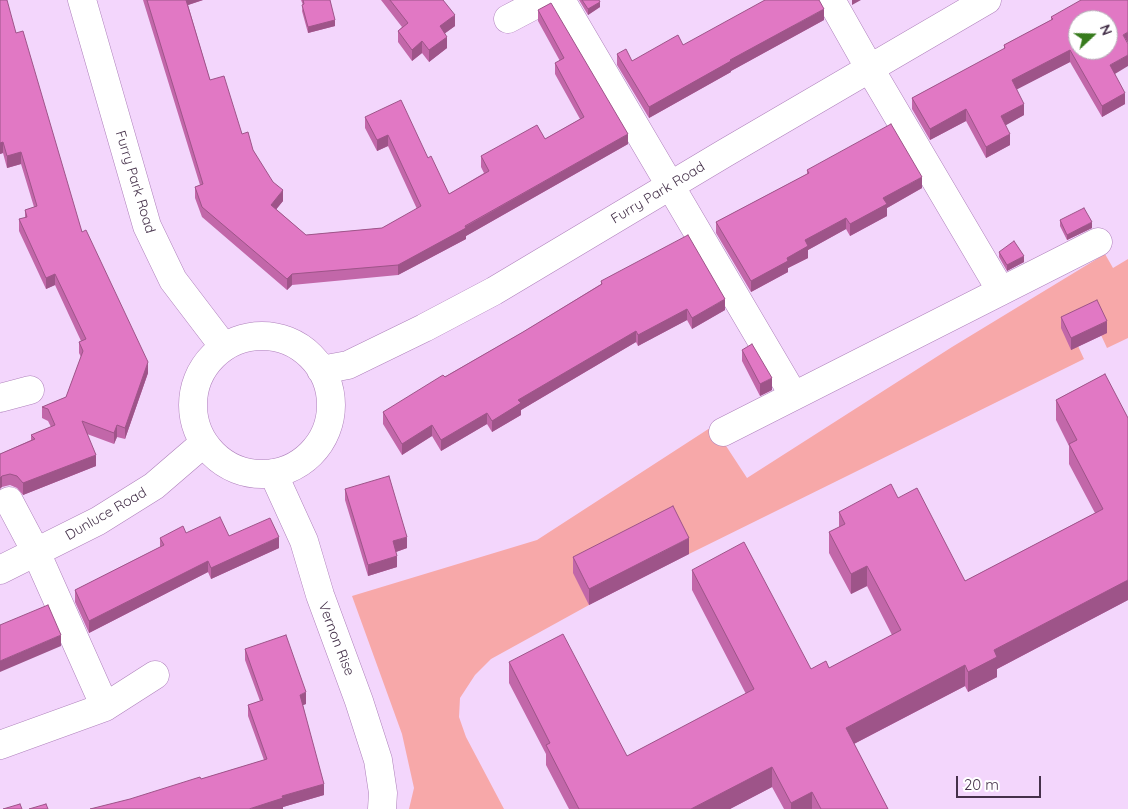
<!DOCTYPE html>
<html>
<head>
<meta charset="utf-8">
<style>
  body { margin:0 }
  #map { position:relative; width:1128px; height:809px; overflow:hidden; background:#f3d6fc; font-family:Quicksand,sans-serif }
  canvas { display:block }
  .north { position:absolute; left:1068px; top:10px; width:50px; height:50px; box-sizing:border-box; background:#fff; border:1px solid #b5adb7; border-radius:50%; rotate:69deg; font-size:14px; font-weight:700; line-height:20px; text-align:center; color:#45314a }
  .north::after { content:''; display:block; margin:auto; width:18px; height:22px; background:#377b1d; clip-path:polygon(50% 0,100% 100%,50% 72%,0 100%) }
  .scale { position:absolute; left:956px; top:776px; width:85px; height:22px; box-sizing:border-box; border:2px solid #45314a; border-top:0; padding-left:6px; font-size:15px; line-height:18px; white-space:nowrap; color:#45314a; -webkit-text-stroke:4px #fff; paint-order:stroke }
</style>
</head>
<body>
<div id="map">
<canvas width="1128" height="809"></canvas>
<div class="north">N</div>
<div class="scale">20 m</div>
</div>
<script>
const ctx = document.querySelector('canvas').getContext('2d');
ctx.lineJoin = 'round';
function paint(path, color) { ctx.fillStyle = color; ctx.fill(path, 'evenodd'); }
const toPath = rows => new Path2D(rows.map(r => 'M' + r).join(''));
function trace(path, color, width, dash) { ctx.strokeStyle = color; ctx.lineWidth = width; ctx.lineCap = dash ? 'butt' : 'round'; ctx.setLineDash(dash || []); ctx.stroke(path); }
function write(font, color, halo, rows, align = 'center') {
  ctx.font = font + ' Quicksand,sans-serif'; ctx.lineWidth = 4.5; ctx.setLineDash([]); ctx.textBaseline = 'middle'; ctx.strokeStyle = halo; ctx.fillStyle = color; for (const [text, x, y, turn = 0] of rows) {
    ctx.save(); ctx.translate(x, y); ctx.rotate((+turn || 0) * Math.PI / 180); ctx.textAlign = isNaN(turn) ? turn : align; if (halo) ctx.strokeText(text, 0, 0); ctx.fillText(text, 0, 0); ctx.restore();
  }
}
const green = toPath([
  [1105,254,1113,268,1128,259,1128,338,1107,348,1101,335,1107,332,1078,346,1084,359,689,554,673,522,589,605,491,659,475,675,460,698,459,717,466,737,504,809,409,809,414,788,402,734,352,596,537,540,713,426,747,478,952,347]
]);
const minor = toPath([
  [82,0,147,226,173,280,224,347],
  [561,0,794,396],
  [831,0,870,69,1001,291],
  [508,19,544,0],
  '193 405a69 69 0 1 1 138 0a69 69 0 1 1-138 0Z',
  [321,370,348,365,424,328,494,291,725,153,987,0],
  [0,398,30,390],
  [723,432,1098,242],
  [273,473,304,541,320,595,359,701,378,760,383,793,382,809],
  [9,501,36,552,105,707],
  [0,570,98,521,154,486,204,443],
  [0,745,105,707,155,675]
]);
const wall = toPath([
  [0,0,16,33,82,232,148,373,125,439,117,437,114,444,87,434,96,466,23,495,17,488,10,485,2,487,0,454,31,440,31,435,51,427,48,421,42,418,42,407,66,397,81,357,79,353,79,342,81,341,55,285,46,289,19,231,19,219,25,218,25,210,34,207,21,164,7,168,3,153,0,154],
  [143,0,203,0,188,5,210,80,242,134,253,150,283,201,276,209,306,235,382,228,417,209,388,146,377,151,365,128,365,117,428,158,449,194,484,173,481,167,481,156,545,139,580,119,555,74,555,63,560,61,538,21,538,10,628,144,466,236,466,239,398,275,292,285,287,290,202,217,195,198,195,187,200,185],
  [301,0,330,0,335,26,308,33,302,11,303,5],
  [381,0,443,0,455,26,445,33,447,48,429,62,422,53,412,61,398,42,398,31,402,27],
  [579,0,599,0,600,7,588,15],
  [1051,17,1115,74,1125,104,1102,117,1070,62,1016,89,1024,115,1005,125,1010,145,986,158,966,121,930,140,912,109,912,98,1004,49,1004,45,1051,20],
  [824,20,731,71,731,72,649,118,617,65,617,54,632,61,683,45],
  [807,170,922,188,887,208,887,216,850,236,846,229,808,250,808,258,788,268,788,272,751,292,716,233,716,222,807,174],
  [1060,220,1092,228,1067,240,1060,226],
  [999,252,1024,262,1007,271,999,257],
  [601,281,725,310,692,329,687,320,638,346,636,342,521,410,521,415,492,432,487,424,441,451,432,436,402,455,383,424,383,412,523,332,601,284],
  [1061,317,1107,333,1071,350,1061,328],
  [742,350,772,390,760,396,742,361],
  [1105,374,1128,600,997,669,997,677,968,692,965,686,854,744,888,809,784,809,772,787,730,809,569,809,546,765,546,754,509,683,509,662,627,756,746,694,692,590,692,570,811,669,829,668,892,635,867,586,851,594,829,553,829,532,839,527,839,512,898,498,965,581,1095,513,1069,464,1069,446,1056,420,1056,400],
  [345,489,407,548,396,552,397,567,368,576,345,500],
  [186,533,229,536,279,548,211,579,208,572,89,633,75,602,75,590,160,547,160,538],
  [689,554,589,605,573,573,573,557],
  [245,649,306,704,303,705,324,795,283,807,283,809,201,779,264,760,248,716,248,705,260,701,245,660]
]);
const shadedWall = toPath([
  [185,0,203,0,185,6],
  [852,0,861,0,852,5],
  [600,2,600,7,588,15,588,9],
  [824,9,824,20,731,71,731,72,649,118,649,107,730,60],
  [455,15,455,26,440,37,440,26],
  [335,20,335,26,308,33,308,27],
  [1128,32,1128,43,1123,35],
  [447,37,447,48,429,62,429,50],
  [422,41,422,53,412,61,412,50],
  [1070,50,1070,62,1012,92,1012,80],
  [1128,55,1128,66,1110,77,1110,65],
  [1125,93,1125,104,1102,117,1102,106],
  [1024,104,1024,115,1001,128,1001,116],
  [966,109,966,121,930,140,930,129],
  [628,134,628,144,466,236,466,239,398,275,398,265],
  [1010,134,1010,145,986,158,986,147],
  [388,135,388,146,377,151,377,140],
  [3,142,3,153,0,154,0,143],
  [21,152,21,164,7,168,7,156],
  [922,177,922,188,887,208,887,216,850,236,850,224,883,198],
  [283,190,283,201,271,216,271,205],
  [846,218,846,229,808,250,808,258,788,268,788,272,751,292,751,281,787,258,805,240],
  [1092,222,1092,228,1067,240,1067,235],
  [1024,256,1024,262,1007,271,1007,265],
  [55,274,55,285,46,289,46,278],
  [292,274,292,285,287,290,287,279],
  [725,299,725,310,692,329,692,318],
  [687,309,687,320,638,346,638,335],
  [1107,321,1107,333,1071,350,1071,338],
  [636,331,636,342,521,410,521,415,492,432,492,421,518,400],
  [148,362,148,373,125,439,125,428],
  [772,378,772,390,760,396,760,384],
  [487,413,487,424,441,451,441,440],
  [117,425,117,437,114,444,114,433],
  [432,425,432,436,402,455,402,444],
  [96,455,96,466,23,495,23,483],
  [2,476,2,487,0,489,0,478],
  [279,537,279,548,211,579,211,568],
  [407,537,407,548,393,553,393,541],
  [689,538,689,554,589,605,589,589],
  [397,556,397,567,368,576,368,565],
  [208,561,208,572,89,633,89,621],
  [867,566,867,586,851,594,851,574],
  [1128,580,1128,600,997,669,997,677,968,692,968,672,994,650],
  [61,635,61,646,0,672,0,661],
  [965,665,965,686,846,748,846,728],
  [306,692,306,704,300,706,300,695],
  [772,767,772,787,730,809,691,809],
  [324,784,324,795,283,807,283,809,249,809,282,796],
  [812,792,812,809,791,809,791,803]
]);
const building = toPath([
  [0,0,7,0,16,33,23,31,82,232,86,230,148,362,125,428,117,425,114,433,82,421,96,455,23,483,17,476,10,474,2,476,0,478,0,454,35,439,31,435,55,425,48,409,42,407,66,397,83,351,79,342,86,339,55,274,46,278,19,219,27,217,25,210,37,206,21,152,7,156,3,142,0,143,0,0],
  [147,0,186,0,210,80,224,76,242,134,248,132,253,150,273,182,283,190,271,205,306,235,382,228,421,206,388,135,377,140,365,117,401,100,428,158,431,156,449,194,489,171,481,156,537,125,545,139,584,117,555,63,564,58,538,10,551,3,628,134,465,226,466,228,398,265,292,274,287,279,202,207,195,187,203,184,147,0],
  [303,0,330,0,335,20,308,27,302,5,304,4,303,0],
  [390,0,443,0,455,15,440,26,447,37,429,50,422,41,412,50,398,31,408,23,390,0],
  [582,0,599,0,600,2,588,9,582,0],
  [765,0,819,0,824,9,730,60,731,61,649,107,617,54,626,49,632,61,678,35,683,45,765,0],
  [1081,0,1128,0,1128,32,1123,35,1128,44,1128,55,1110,65,1125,93,1102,106,1070,50,1012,80,1024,104,1001,116,1010,134,986,147,966,109,930,129,912,98,1005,48,1004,45,1053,19,1051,17,1081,0],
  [1078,20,1108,20,1108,50,1078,50,1078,20],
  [891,124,922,177,883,198,887,204,850,224,846,218,805,240,808,246,787,258,788,261,751,281,716,222,809,173,807,170,891,124],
  [1084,208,1092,222,1067,235,1060,220,1084,208],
  [688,235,725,299,692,318,687,309,638,335,636,331,518,400,521,403,492,421,487,413,441,440,432,425,402,444,383,412,443,375,445,377,523,332,602,284,601,281,688,235],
  [1014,241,1024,256,1007,265,999,252,1014,241],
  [1097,300,1107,321,1071,338,1061,317,1097,300],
  [752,344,772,378,760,384,742,350,752,344],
  [1105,374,1128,418,1128,580,994,650,997,657,968,672,965,665,846,728,888,809,821,809,812,792,791,803,772,767,691,809,579,809,546,745,550,743,509,662,563,634,627,756,754,689,692,570,744,542,811,669,826,661,829,668,901,630,867,566,851,574,829,532,845,524,839,512,891,484,898,498,917,488,965,581,1103,509,1069,444,1077,440,1056,400,1105,374],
  [389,476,407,537,393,541,397,556,368,565,345,489,389,476],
  [673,506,689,538,589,589,573,557,673,506],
  [220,517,229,536,270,518,279,537,211,568,208,561,89,621,75,590,164,545,160,538,183,526,186,533,220,517],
  [48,605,61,635,0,661,0,625,48,605],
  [286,635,306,692,300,695,324,784,282,796,283,798,249,809,90,809,130,799,200,777,201,779,267,759,248,705,263,700,245,649,286,635],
  [20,804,22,809,3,809,20,804],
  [46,804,48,809,29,809,46,804]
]);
const streetNames = [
  ["Furry Park Road",135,182,73],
  ["Furry Park Road",658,193,-31],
  ["Dunluce Road",106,514,-30],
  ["Vernon Rise",336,639,69]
];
paint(green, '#f7a8a9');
trace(minor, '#ae80bb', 29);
trace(minor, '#fff', 28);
paint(wall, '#c267a9');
paint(shadedWall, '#9e5489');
paint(building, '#e178c4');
trace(building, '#9e5489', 1);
write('14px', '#45314a', '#fff', streetNames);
</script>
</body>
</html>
